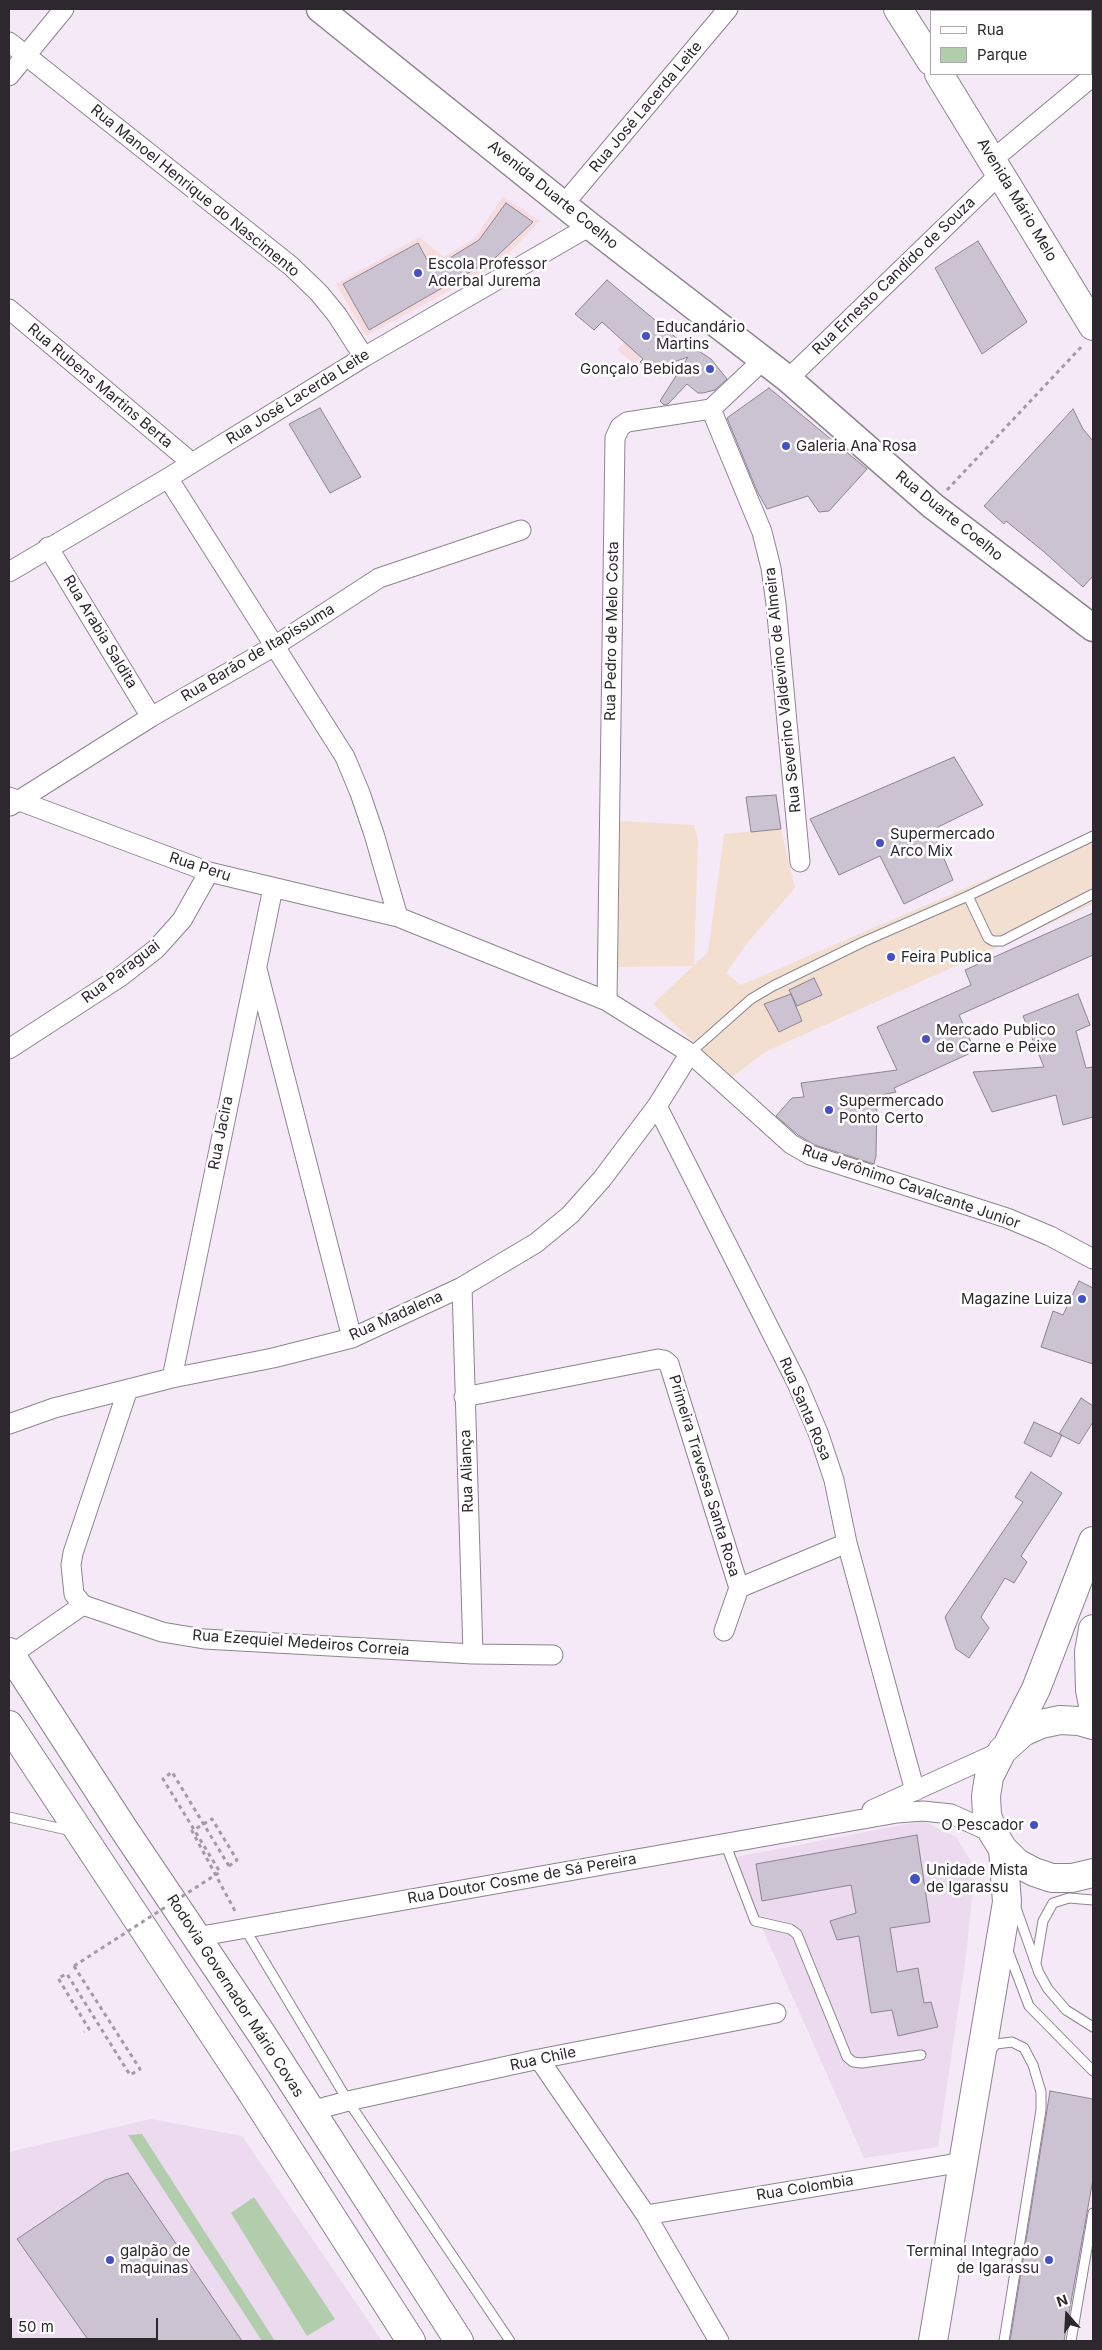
<!DOCTYPE html>
<html>
<head>
<meta charset="utf-8">
<style>
  body { margin:0 }
  #map { position:relative; width:1102px; height:2350px; overflow:hidden; background:#f5e9f7; font-family:Inter,sans-serif }
  canvas { display:block }
  .frame { position:absolute; inset:0; border:10px solid #2c282d; pointer-events:none }
  .legend { position:absolute; left:930px; top:10px; width:162px; height:65px; box-sizing:border-box; background:#fff; border:1px solid #aba9ab; margin:0; padding:6px 9px; list-style:none; font-size:15px; color:#2c282d }
  .legend li { display:flex; align-items:center; gap:10px; height:25px }
  .legend b { width:25px; border:1px solid #aba9ab }
  .north { position:absolute; left:1042px; top:2290px; width:50px; height:50px; -webkit-text-stroke:4px #fff; paint-order:stroke; rotate:341deg; font-size:14px; font-weight:700; line-height:20px; text-align:center; color:#2c282d }
  .north::after { content:''; display:block; margin:auto; width:18px; height:22px; background:#2c282d; clip-path:polygon(50% 0,100% 100%,50% 72%,0 100%) }
  .scale { position:absolute; left:10px; top:2318px; width:148px; height:22px; box-sizing:border-box; border:2px solid #2c282d; border-top:0; padding-left:6px; font-size:15px; line-height:18px; white-space:nowrap; color:#2c282d; -webkit-text-stroke:4px #fff; paint-order:stroke }
</style>
</head>
<body>
<div id="map">
<canvas width="1102" height="2350"></canvas>
<div class="frame"></div>
<ul class="legend">
<li><b style="height:6px;background:#fff"></b>Rua</li>
<li><b style="height:14px;background:#b1cdac"></b>Parque</li>
</ul>
<div class="north">N</div>
<div class="scale">50 m</div>
</div>
<script>
const ctx = document.querySelector('canvas').getContext('2d');
ctx.lineJoin = 'round';
function paint(path, color) { ctx.fillStyle = color; ctx.fill(path, 'evenodd'); }
const toPath = rows => new Path2D(rows.map(r => 'M' + r).join(''));
function trace(path, color, width, dash) { ctx.strokeStyle = color; ctx.lineWidth = width; ctx.lineCap = dash ? 'butt' : 'round'; ctx.setLineDash(dash || []); ctx.stroke(path); }
function write(font, color, halo, rows, align = 'center') {
  ctx.font = font + ' Inter,sans-serif'; ctx.lineWidth = 5; ctx.setLineDash([]); ctx.textBaseline = 'middle'; ctx.strokeStyle = halo; ctx.fillStyle = color; for (const [text, x, y, turn = 0] of rows) {
    ctx.save(); ctx.translate(x, y); ctx.rotate((+turn || 0) * Math.PI / 180); ctx.textAlign = isNaN(turn) ? turn : align; if (halo) ctx.strokeText(text, 0, 0); ctx.fillText(text, 0, 0); ctx.restore();
  }
}
const commercial = toPath([
  [620,821,694,825,698,841,694,965,708,952,724,834,781,829,795,888,749,941,726,973,741,985,1093,833,1093,904,765,1052,731,1078,653,1004,693,966,618,967]
]);
const built = toPath([
  [923,1821,956,1837,975,1868,966,1956,938,2147,864,2158,731,1858],
  [151,2119,242,2136,382,2341,9,2341,9,2152]
]);
const education = toPath([
  [503,196,540,221,500,263,366,336,336,284,419,237,444,257,475,238],
  [648,318,668,330,634,364,617,350]
]);
const green = toPath([
  [142,2134,275,2341,262,2341,128,2135],
  [254,2197,335,2319,307,2336,231,2213]
]);
const building = toPath([
  [506,203,533,222,496,257,369,330,343,284,418,243,432,269,479,240,506,203],
  [978,241,1027,322,982,354,935,268,978,241],
  [607,280,692,351,694,348,711,359,727,379,715,390,703,393,698,393,687,384,668,404,664,405,660,401,688,357,651,370,640,362,643,359,602,322,594,330,575,314,607,280],
  [769,388,867,469,829,511,819,512,808,496,767,509,757,491,727,418,769,388],
  [320,408,361,477,330,493,289,424,320,408],
  [1073,409,1083,429,1093,441,1093,576,1083,587,1043,551,1006,521,1004,524,984,506,1073,409],
  [954,757,983,805,932,830,953,880,904,904,880,856,839,875,810,819,954,757],
  [776,795,781,829,751,832,746,797,776,795],
  [1093,913,1093,955,959,1015,975,1051,894,1088,896,1092,877,1096,876,1156,874,1164,815,1145,798,1135,776,1116,792,1098,804,1097,801,1083,897,1070,877,1027,971,985,965,970,1093,913],
  [814,978,822,995,797,1006,789,990,814,978],
  [791,994,802,1021,779,1032,764,1004,791,994],
  [1078,994,1090,1025,1076,1031,1086,1068,1093,1067,1093,1117,1063,1125,1056,1095,992,1112,973,1072,1044,1067,1023,1016,1078,994],
  [1079,1281,1093,1288,1093,1364,1041,1347,1053,1311,1063,1315,1079,1281],
  [1081,1398,1093,1406,1093,1422,1079,1444,1059,1434,1081,1398],
  [1034,1422,1062,1435,1051,1457,1024,1443,1034,1422],
  [1031,1472,1062,1493,1021,1556,1027,1562,1014,1583,1005,1578,981,1617,989,1628,969,1658,956,1649,945,1617,1023,1502,1015,1497,1031,1472],
  [917,1835,930,1922,890,1928,897,1972,918,1968,924,2003,931,2002,938,2027,898,2036,892,2010,871,2013,859,1936,837,1940,830,1921,856,1913,851,1885,762,1901,756,1864,917,1835],
  [1050,2091,1093,2099,1093,2179,1064,2341,1010,2341,1050,2091],
  [128,2173,202,2282,242,2341,89,2341,17,2239,105,2180,128,2173]
]);
const path = toPath([
  [947,490,1083,345],
  [229,1866,237,1860,212,1819,192,1831,235,1911],
  [74,1966,140,2069,130,2075,67,1974,58,1978,89,2029,84,2032]
]);
const service = toPath([
  [968,896,988,938,993,941,1002,941,1093,894],
  [690,1053,751,999,773,986,863,942,968,896,1093,836],
  [9,1817,72,1831],
  [725,1843,755,1921,790,1929,797,1934,847,2057,853,2062,862,2063,921,2055],
  [1015,1905,1039,1973,1048,1989,1066,2010,1093,2027],
  [245,1929,348,2101,510,2341],
  [1007,1948,1029,2006,1093,2071],
  [1036,1963,1043,1921,1053,1903,1069,1898,1093,1900],
  [989,2053,996,2044,1012,2042,1024,2048,1033,2065,1041,2092,1041,2110,1004,2341],
  [1071,2341,1093,2213]
]);
const minor = toPath([
  [9,42,291,266,319,293,337,315,364,357],
  [9,76,64,9],
  [1003,151,1093,76],
  [564,204,728,9],
  [9,309,192,463],
  [788,379,1001,173],
  [711,409,762,532,771,568,776,604,800,862],
  [168,478,345,757,360,793,374,834,398,917],
  [48,547,151,717],
  [9,572,168,478,364,357,590,226],
  [9,797,209,872,398,917,607,1001,690,1053,791,1144,810,1155,1007,1218,1050,1236,1093,1259],
  [10,806,151,717,273,647,379,578,521,530],
  [257,969,352,1338],
  [607,1001,615,438,620,427,627,422,711,409,762,361],
  [9,1049,120,977,156,949,182,920,209,872],
  [657,1106,797,1383,819,1435,834,1480,847,1543,915,1791],
  [462,1287,473,1654],
  [172,1378,273,888],
  [464,1397,658,1359,664,1360,669,1364,739,1588,724,1631],
  [9,1424,54,1408,172,1378,273,1358,352,1338,462,1287,536,1243,570,1215,602,1179,657,1106,690,1053],
  [739,1588,847,1543],
  [83,1605,74,1594,71,1565,73,1553,128,1389],
  [11,1655,83,1605,162,1632,204,1639,473,1654,553,1655],
  [872,1810,1002,1751],
  [196,1937,897,1813,923,1811,951,1814,993,1833],
  [539,2059,646,2215,719,2341],
  [311,2111,348,2101,539,2059,776,2013],
  [646,2215,964,2162]
]);
const secondary = toPath([
  [320,9,590,226,788,379,933,506,1093,628]
]);
const primary = toPath([
  [898,9,931,61],
  [939,74,1093,326],
  [1093,1629,1089,1652,1090,1690,1093,1705],
  [1093,1725,1079,1721,1060,1720,1041,1724,1023,1732,1002,1751,989,1777,986,1796,987,1815,993,1833,1003,1849,1017,1863,1034,1872,1052,1878,1072,1878,1093,1873],
  [1009,1742,1036,1689,1093,1541],
  [933,2341,1007,1902,1003,1849]
]);
const trunk = toPath([
  [9,1652,123,1828,261,2033,459,2341],
  [9,1725,247,2085,411,2341]
]);
const pathBridge = toPath([
  [74,1966,220,1872,163,1779,172,1772,229,1866]
]);
const markers = [
  [418,273,5,"#4650c5"],
  [646,336,5,"#4650c5"],
  [710,369,5,"#4650c5"],
  [786,446,5,"#4650c5"],
  [880,843,5,"#4650c5"],
  [891,957,5,"#4650c5"],
  [926,1039,5,"#4650c5"],
  [829,1110,5,"#4650c5"],
  [1082,1299,5,"#4650c5"],
  [1034,1825,5,"#4650c5"],
  [915,1879,6,"#4650c5"],
  [110,2260,5,"#4650c5"],
  [1049,2260,5,"#4650c5"]
];
const streetNames = [
  ["Rua José Lacerda Leite",646,107,-50],
  ["Rua Manoel Henrique do Nascimento",195,191,39],
  ["Avenida Duarte Coelho",553,195,39],
  ["Avenida Mário Melo",1017,200,59],
  ["Rua Ernesto Candido de Souza",894,276,-44],
  ["Rua Rubens Martins Berta",100,386,40],
  ["Rua José Lacerda Leite",298,397,-32],
  ["Rua Duarte Coelho",949,516,39],
  ["Rua Pedro de Melo Costa",612,631,-89],
  ["Rua Arabia Saldita",100,632,59],
  ["Rua Barão de Itapissuma",258,653,-31],
  ["Rua Severino Valdevino de Almeira",783,690,-96],
  ["Rua Peru",200,867,18],
  ["Rua Paraguai",121,972,-37],
  ["Rua Jacira",221,1133,-79],
  ["Rua Jerônimo Cavalcante Junior",911,1187,19],
  ["Rua Madalena",396,1316,-24],
  ["Rua Santa Rosa",805,1409,67],
  ["Rua Aliança",467,1471,-92],
  ["Primeira Travessa Santa Rosa",704,1476,73],
  ["Rua Ezequiel Medeiros Correia",301,1643,4],
  ["Rua Doutor Cosme de Sá Pereira",522,1879,-10],
  ["Rodovia Governador Mário Covas",235,1996,57],
  ["Rua Chile",543,2059,-12],
  ["Rua Colombia",805,2188,-9]
];
const poiNames = [
  ["Escola Professor",428,264],
  ["Aderbal Jurema",428,281],
  ["Educandário",656,327],
  ["Martins",656,344],
  ["Gonçalo Bebidas",700,369,"right"],
  ["Galeria Ana Rosa",796,446],
  ["Supermercado",890,834],
  ["Arco Mix",890,851],
  ["Feira Publica",901,957],
  ["Mercado Publico",936,1030],
  ["de Carne e Peixe",936,1047],
  ["Supermercado",839,1101],
  ["Ponto Certo",839,1118],
  ["Magazine Luiza",1072,1299,"right"],
  ["O Pescador",1024,1825,"right"],
  ["Unidade Mista",926,1870],
  ["de Igarassu",926,1887],
  ["galpão de",120,2251],
  ["maquinas",120,2268],
  ["Terminal Integrado",1039,2251,"right"],
  ["de Igarassu",1039,2268,"right"]
];
paint(commercial, '#f3dfd0');
paint(built, '#ecdaef');
paint(education, '#f7dcdf');
paint(green, '#b1cdac');
paint(building, '#ccc3d2');
trace(building, '#8d8492', 1);
trace(service, '#8e8390', 11);
trace(minor, '#8e8390', 21);
trace(secondary, '#8e8390', 29);
trace(primary, '#8e8390', 30);
trace(trunk, '#8e8390', 30);
trace(path, '#a39aa4', 3, [4, 4]);
trace(service, '#fff', 9);
trace(minor, '#fff', 19);
trace(secondary, '#fff', 26);
trace(primary, '#fff', 28);
trace(trunk, '#fff', 28);
trace(pathBridge, '#a39aa4', 3, [4, 4]);
for (const [x, y, r, color] of markers) { const dot = new Path2D(); dot.arc(x, y, r, 0, 2 * Math.PI); ctx.fillStyle = color; ctx.fill(dot); trace(dot, '#fff', 2); }
write('15px', '#2c282d', '#fff', streetNames);
write('15px', '#2c282d', '#fff', poiNames, 'left');
</script>
</body>
</html>
